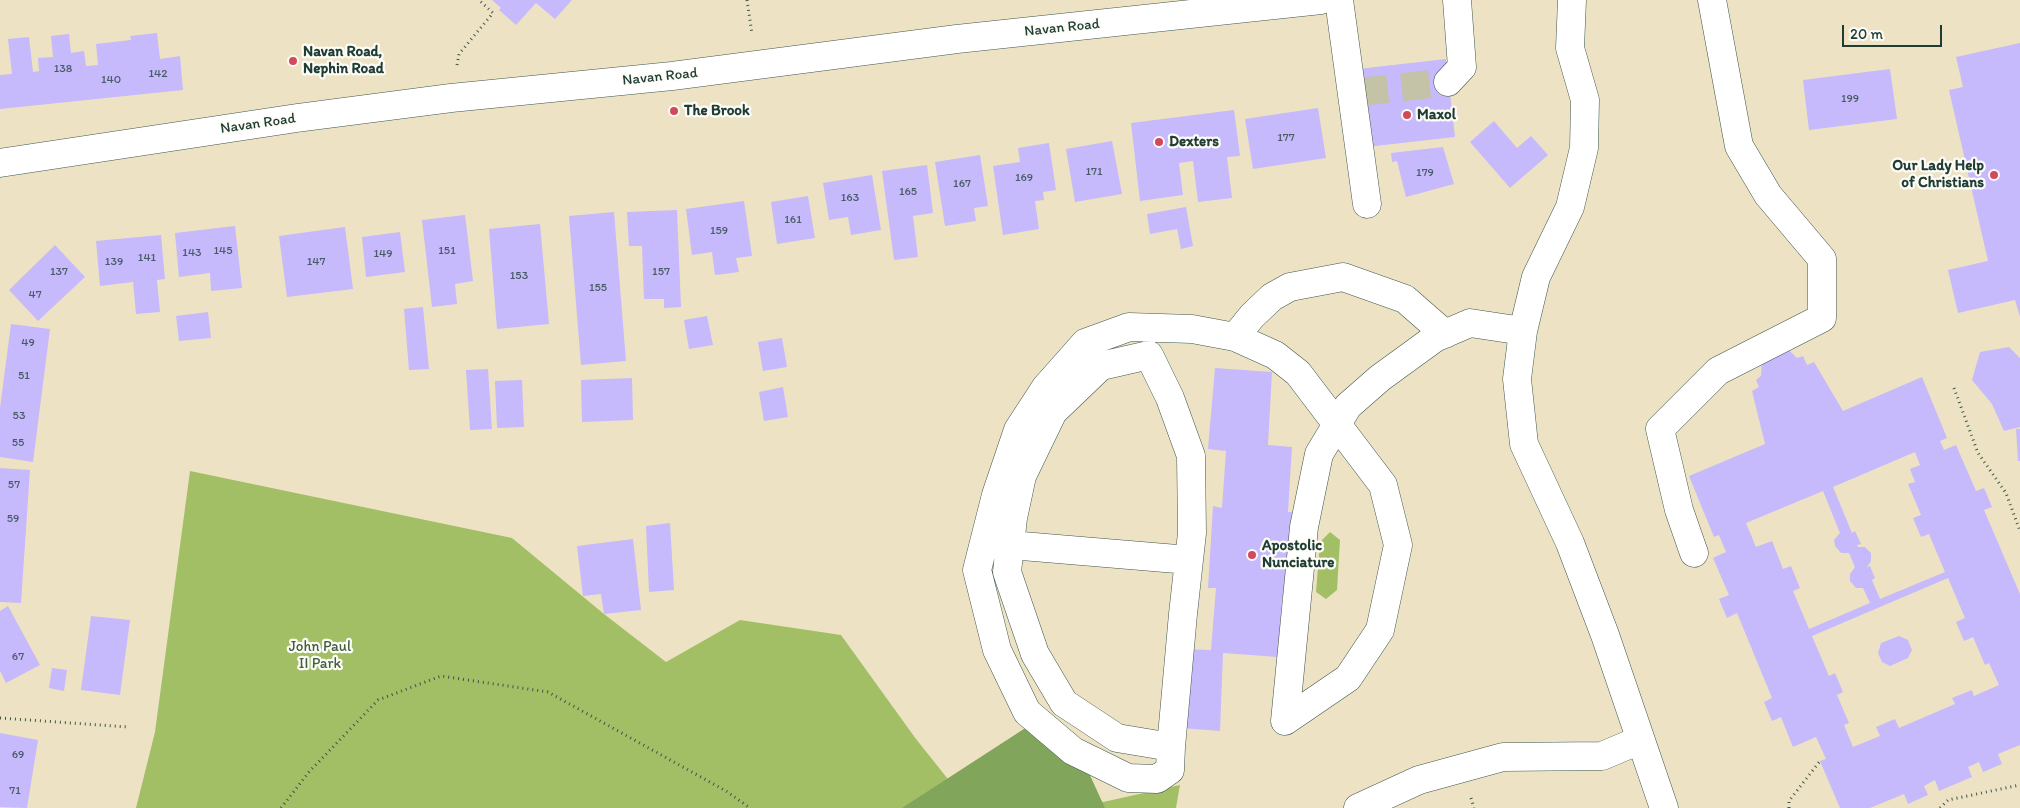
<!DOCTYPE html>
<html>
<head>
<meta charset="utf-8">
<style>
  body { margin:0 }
  #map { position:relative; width:2020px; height:808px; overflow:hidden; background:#ede3c4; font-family:Itim,sans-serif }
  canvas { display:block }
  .scale { position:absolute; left:1842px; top:25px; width:100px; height:22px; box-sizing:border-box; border:2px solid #1f3d34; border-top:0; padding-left:6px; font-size:15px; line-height:18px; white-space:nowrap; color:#1f3d34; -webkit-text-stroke:4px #fdfcf7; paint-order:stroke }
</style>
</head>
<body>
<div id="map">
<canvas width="2020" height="808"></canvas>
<div class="scale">20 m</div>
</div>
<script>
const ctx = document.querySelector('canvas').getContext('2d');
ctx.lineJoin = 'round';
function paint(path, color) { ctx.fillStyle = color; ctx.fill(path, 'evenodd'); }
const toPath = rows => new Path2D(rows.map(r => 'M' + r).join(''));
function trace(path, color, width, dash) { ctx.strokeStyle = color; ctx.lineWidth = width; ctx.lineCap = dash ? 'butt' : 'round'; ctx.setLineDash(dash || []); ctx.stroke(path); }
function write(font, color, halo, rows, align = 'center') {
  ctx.font = font + ' Itim,sans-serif'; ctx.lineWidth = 4.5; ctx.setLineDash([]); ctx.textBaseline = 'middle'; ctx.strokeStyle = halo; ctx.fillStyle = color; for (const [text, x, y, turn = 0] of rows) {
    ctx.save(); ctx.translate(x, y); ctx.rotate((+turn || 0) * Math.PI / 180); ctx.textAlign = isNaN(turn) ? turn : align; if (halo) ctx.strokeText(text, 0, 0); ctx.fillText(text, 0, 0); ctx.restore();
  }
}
const green = toPath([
  [190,471,512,538,604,614,666,662,740,620,841,635,916,739,971,808,136,808,155,732],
  [1330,532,1340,540,1337,590,1326,599,1316,592,1320,542],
  [1180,785,1176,808,1076,808]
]);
const forest = toPath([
  [1030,725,1088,771,1105,808,902,808]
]);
const building = toPath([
  [492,0,572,0,555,19,536,3,516,25,499,10,501,8],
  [157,33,160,59,180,56,183,90,0,109,0,75,12,74,8,39,29,37,33,72,39,71,38,58,53,57,51,36,69,34,71,53,84,51,86,66,98,65,96,44,131,40,130,36],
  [2020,43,2020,317,2015,300,1958,313,1948,270,1988,261,1949,90,1963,87,1956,57],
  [1446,59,1455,137,1366,147,1358,69],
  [1890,69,1897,119,1809,130,1803,80],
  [1318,108,1326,158,1253,169,1245,119],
  [1234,110,1240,156,1227,157,1232,198,1198,202,1193,161,1179,163,1183,195,1140,201,1131,123],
  [1494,121,1517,148,1531,136,1548,155,1510,188,1470,142],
  [1112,141,1122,194,1075,202,1066,149],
  [1049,143,1056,190,1043,192,1044,200,1035,201,1039,229,1003,235,993,166,1020,162,1018,148],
  [1443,147,1454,184,1406,197,1397,161,1392,162,1391,153],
  [980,155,988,206,974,208,976,221,945,226,935,162],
  [927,165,933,213,913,216,918,257,894,260,882,171],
  [872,175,881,230,851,235,848,217,829,220,823,183],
  [808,196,815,238,777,244,771,202],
  [744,201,752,256,736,258,739,272,715,275,712,252,692,255,686,209],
  [1186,207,1193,246,1181,249,1177,229,1150,234,1147,214],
  [677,210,681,307,664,308,664,299,644,299,642,246,629,246,627,212],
  [614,212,626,361,581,365,569,216],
  [465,215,473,281,455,284,457,304,432,307,422,220],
  [540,224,549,324,497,329,489,229],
  [235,226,242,288,211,291,210,273,179,277,175,233],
  [345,227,353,289,287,297,279,236],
  [400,232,405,272,366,277,362,237],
  [161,235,165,279,157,280,160,312,136,314,133,282,100,286,96,241],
  [55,245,85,277,38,321,9,290],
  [423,307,429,369,409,370,404,309],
  [208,312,211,338,179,341,176,316],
  [707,316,713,345,689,349,684,320],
  [11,324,50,329,33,462,0,457,0,408],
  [782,338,787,367,763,371,758,342],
  [2009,347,2020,358,2020,427,2004,431,1992,404,1972,380,1980,352],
  [1787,348,1797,358,1803,356,1807,365,1814,362,1843,411,1922,377,1947,438,1940,441,1944,450,1956,445,1976,491,1984,488,1992,507,1984,510,2020,594,2020,745,1998,754,2002,764,1983,772,1979,762,1968,767,1972,777,1939,791,1935,780,1924,786,1928,795,1908,804,1904,794,1870,808,1840,808,1820,761,1826,759,1816,737,1793,747,1781,717,1772,721,1764,702,1772,698,1737,613,1727,618,1719,599,1729,595,1713,558,1726,552,1719,535,1714,537,1689,476,1765,444,1752,391,1759,387,1756,380,1761,376,1762,361],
  [1915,452,1920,465,1910,469,1915,482,1908,484,1921,515,1913,518,1921,537,1929,534,1945,572,1880,599,1872,580,1875,578,1870,566,1867,567,1871,561,1871,553,1865,547,1858,547,1857,545,1861,544,1855,531,1852,533,1833,487],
  [1823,491,1840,533,1834,540,1835,546,1841,553,1849,553,1855,567,1850,574,1850,581,1856,588,1863,588,1870,603,1809,629,1793,591,1800,588,1791,566,1783,569,1772,541,1756,547,1746,523],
  [1948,578,1965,618,1956,622,1964,641,1973,637,1985,665,1989,663,1999,685,1974,696,1972,690,1952,698,1955,704,1899,728,1895,719,1876,727,1880,736,1853,747,1844,725,1849,723,1837,695,1843,692,1835,673,1829,676,1812,636],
  [1215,368,1272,372,1268,445,1292,447,1288,512,1292,512,1285,597,1282,597,1278,657,1223,653,1220,731,1181,728,1185,649,1211,650,1216,588,1208,588,1213,506,1222,508,1226,451,1208,449],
  [488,369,492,429,470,430,466,370],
  [632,378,633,420,582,422,581,380],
  [522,380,524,427,497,428,495,381],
  [783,387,788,417,764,421,759,392],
  [2016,429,2020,429,2020,461,2018,461],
  [0,468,30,470,21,603,0,602],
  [670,523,674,590,649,592,646,526],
  [633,539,641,610,604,614,601,594,583,596,577,546],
  [8,606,40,665,6,683,0,671,0,611],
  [91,616,130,620,120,695,81,690],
  [1899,636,1908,640,1912,650,1908,658,1890,666,1882,662,1878,653,1881,643],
  [52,668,67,670,64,691,49,688],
  [0,733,38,740,27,808,0,807]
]);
const minorTunnel = toPath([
  [1360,92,1448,82]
]);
const path = toPath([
  [747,0,752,34],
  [457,65,459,54,493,13,479,0],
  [1954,388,1978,453,2006,493,2020,531],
  [0,718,128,727],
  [1471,798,1474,808],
  [281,808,309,772,378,700,441,676,548,692,726,791,750,808],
  [1789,808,1789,801,1820,761],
  [1940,808,1948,800,2020,785]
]);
const minor = toPath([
  [1339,0,1367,204],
  [1572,0,1570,48,1585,100,1584,148,1570,207,1536,277,1523,331,1517,379,1524,444,1570,543,1605,635,1664,808],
  [1448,82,1462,67,1457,0],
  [1235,337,1252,316,1272,297,1290,287,1343,277,1405,299,1445,334],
  [1010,545,1007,572,1035,654,1064,703,1117,738,1171,747,1183,614,1192,533,1191,456,1170,398,1149,355,1101,366,1053,412,1022,476,1013,518,1010,545,1189,560],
  [1694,553,1679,510,1660,429,1718,371,1822,318,1822,259,1768,195,1739,146,1712,0],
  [1285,721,1304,527,1319,454,1348,406,1380,378,1435,338,1470,323,1523,331],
  [1171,747,1170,770,1157,779,1128,778,1073,751,1027,712,997,650,977,570,996,495,1018,430,1046,387,1085,343,1129,327,1192,329,1235,337,1275,355,1298,373,1383,485,1398,545,1380,630,1348,678,1285,721],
  [1358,808,1419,780,1503,757,1602,756,1640,740]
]);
const major = toPath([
  [0,163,297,118,451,98,672,76,957,39,1321,0]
]);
const markers = [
  [293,61,5,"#d1495b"],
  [674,111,5,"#d1495b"],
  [1407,115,5,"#d1495b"],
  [1159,142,5,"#d1495b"],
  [1994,175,5,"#d1495b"],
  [1252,555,5,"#d1495b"]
];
const numberNames = [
  ["138",63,69],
  ["142",158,74],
  ["140",111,80],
  ["199",1850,99],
  ["177",1286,138],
  ["171",1094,172],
  ["179",1425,173],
  ["169",1024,178],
  ["167",962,184],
  ["165",908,192],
  ["163",850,198],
  ["161",793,220],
  ["159",719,231],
  ["145",223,251],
  ["151",447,251],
  ["143",192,253],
  ["149",383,254],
  ["141",147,258],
  ["139",114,262],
  ["147",316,262],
  ["137",59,272],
  ["157",661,272],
  ["153",519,276],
  ["155",598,288],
  ["47",35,295],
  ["49",28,343],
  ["51",24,376],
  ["53",19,416],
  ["55",18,443],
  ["57",14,485],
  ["59",13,519],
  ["67",18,657],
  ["69",18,755],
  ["71",15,791]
];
const streetNames = [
  ["Navan Road",1062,28,-6],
  ["Navan Road",660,77,-6],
  ["Navan Road",258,124,-8]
];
const poiNames = [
  ["Navan Road,",303,52],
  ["Nephin Road",303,69],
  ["The Brook",684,111],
  ["Maxol",1417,115],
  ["Dexters",1169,142],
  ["Our Lady Help",1984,166,"right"],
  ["of Christians",1984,183,"right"],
  ["Apostolic",1262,546],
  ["Nunciature",1262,563]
];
const parkNames = [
  ["John Paul",320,647],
  ["II Park",320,664]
];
paint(green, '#a2bf66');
paint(forest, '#81a65b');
paint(building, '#c6b9fc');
trace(minorTunnel, '#c4c2a7', 28, [28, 14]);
trace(minor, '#3e564a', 29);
trace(major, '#3e564a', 29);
trace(path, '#3e564a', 3, [1, 4]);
trace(minor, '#fff', 28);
trace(major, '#fff', 28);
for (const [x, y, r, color] of markers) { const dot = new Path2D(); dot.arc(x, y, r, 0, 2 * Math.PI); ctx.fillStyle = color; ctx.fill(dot); trace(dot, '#fdfcf7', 2); }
write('12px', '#495c66', null, numberNames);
write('15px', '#1f3d34', '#fdfcf7', streetNames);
write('bold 15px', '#1f3d34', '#fdfcf7', poiNames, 'left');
write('15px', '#405e40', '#fdfcf7', parkNames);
</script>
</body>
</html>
